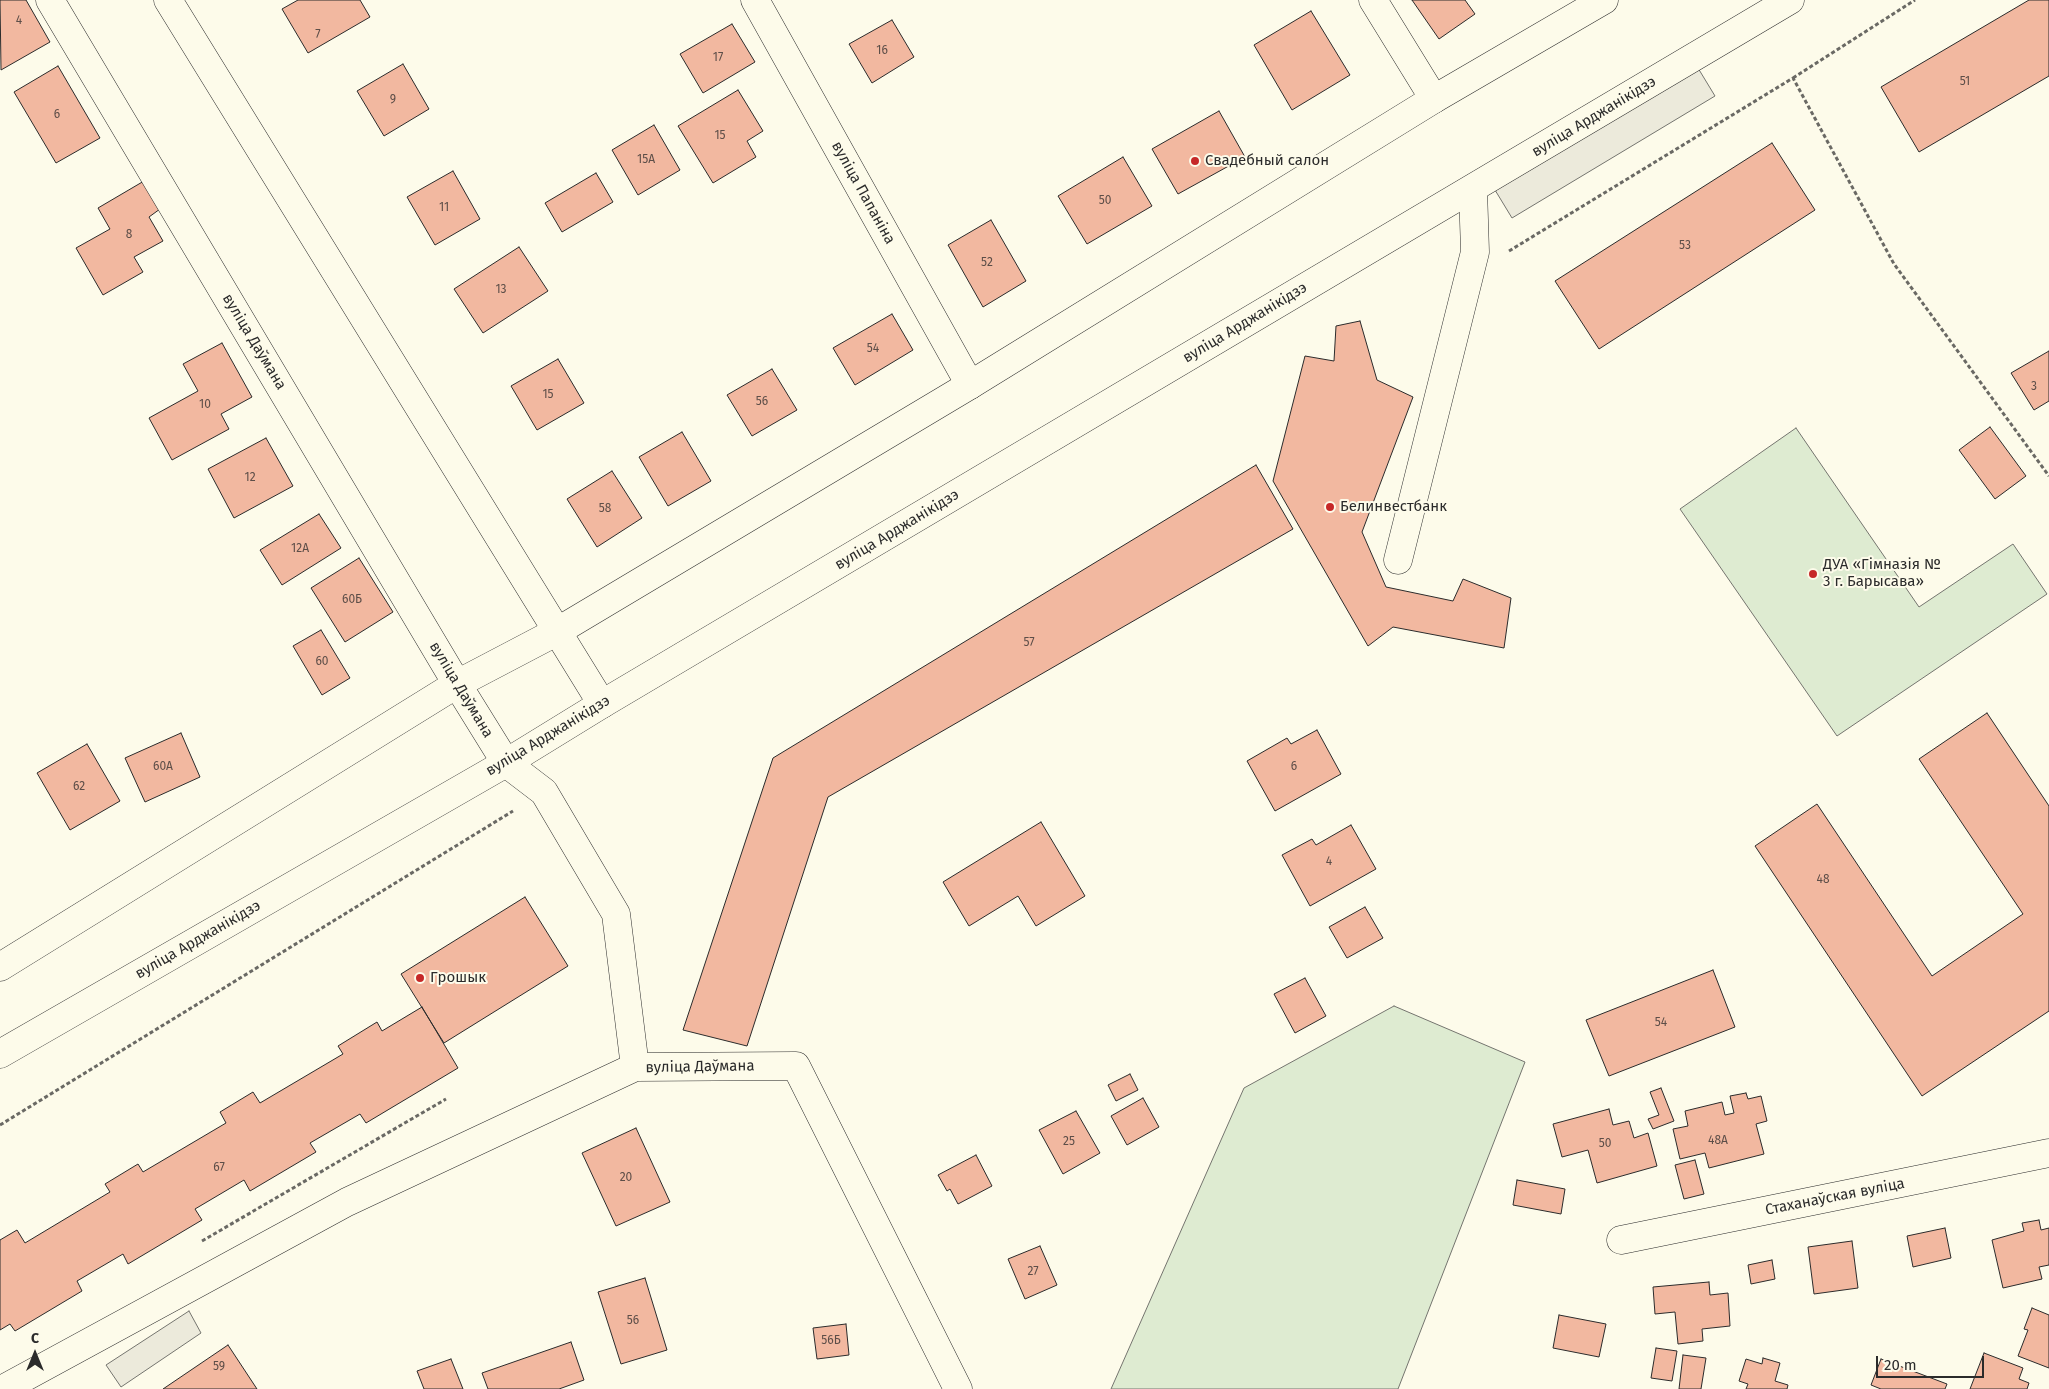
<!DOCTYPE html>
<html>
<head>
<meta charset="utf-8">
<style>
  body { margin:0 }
  #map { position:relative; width:2049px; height:1389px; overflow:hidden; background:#fdfbea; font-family:"Fira Sans",sans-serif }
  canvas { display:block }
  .north { position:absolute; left:10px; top:1329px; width:50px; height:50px; -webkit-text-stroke:4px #fdfbea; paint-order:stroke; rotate:0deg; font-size:14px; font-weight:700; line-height:20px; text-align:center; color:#2b2b2b }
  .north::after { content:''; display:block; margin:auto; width:18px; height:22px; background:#2b2b2b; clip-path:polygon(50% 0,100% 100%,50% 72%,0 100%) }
  .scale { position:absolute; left:1876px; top:1356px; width:108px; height:22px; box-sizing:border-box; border:2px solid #2b2b2b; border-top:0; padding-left:6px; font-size:15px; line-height:18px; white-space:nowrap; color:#2b2b2b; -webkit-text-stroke:4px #fdfbea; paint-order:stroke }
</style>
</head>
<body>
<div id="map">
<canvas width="2049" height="1389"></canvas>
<div class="north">С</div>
<div class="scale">20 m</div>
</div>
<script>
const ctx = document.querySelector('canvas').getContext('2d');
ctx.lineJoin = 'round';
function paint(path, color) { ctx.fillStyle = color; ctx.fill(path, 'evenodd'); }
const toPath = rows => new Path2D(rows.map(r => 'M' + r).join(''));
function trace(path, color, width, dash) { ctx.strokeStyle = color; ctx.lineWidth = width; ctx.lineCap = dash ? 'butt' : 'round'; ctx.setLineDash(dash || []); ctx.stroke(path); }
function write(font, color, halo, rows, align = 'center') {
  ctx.font = font + ' "Fira Sans",sans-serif'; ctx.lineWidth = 4; ctx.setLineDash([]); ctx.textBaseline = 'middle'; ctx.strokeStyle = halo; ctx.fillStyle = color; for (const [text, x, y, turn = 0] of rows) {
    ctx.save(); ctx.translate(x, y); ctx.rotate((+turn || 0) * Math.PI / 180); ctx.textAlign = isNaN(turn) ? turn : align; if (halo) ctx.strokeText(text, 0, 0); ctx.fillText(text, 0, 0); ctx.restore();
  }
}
const green = toPath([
  [1796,428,1919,607,2013,544,2047,594,1837,736,1680,509,1796,428],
  [1394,1006,1525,1062,1398,1389,1111,1389,1244,1088,1394,1006]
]);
const parking = toPath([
  [1698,68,1715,96,1512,218,1495,190,1698,68],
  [189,1311,201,1333,121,1387,106,1365,189,1311]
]);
const building = toPath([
  [0,0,26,0,50,42,1,70,0,0],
  [298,0,360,0,370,17,308,53,282,9,298,0],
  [1412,0,1465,0,1475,14,1439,39,1412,0],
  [2029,0,2049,0,2049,76,1919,152,1881,87,2029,0],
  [1311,11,1350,75,1292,110,1254,45,1311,11],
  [892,20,914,57,872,83,849,44,892,20],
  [732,24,755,62,703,93,680,54,732,24],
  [403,64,429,109,384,136,357,91,403,64],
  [58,66,100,138,56,163,14,92,58,66],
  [738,90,763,131,747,141,756,157,713,183,678,126,738,90],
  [1219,111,1245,157,1178,194,1152,149,1219,111],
  [654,125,680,170,638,195,612,150,654,125],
  [1772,143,1815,210,1599,349,1555,281,1772,143],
  [1123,157,1152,206,1087,244,1058,196,1123,157],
  [453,171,480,219,435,245,407,197,453,171],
  [596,173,613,202,562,232,545,203,596,173],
  [144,181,160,209,149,217,163,241,134,257,143,272,103,295,76,248,110,229,98,208,144,181],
  [991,220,1026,281,983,307,948,245,991,220],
  [519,247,548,291,483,333,454,289,519,247],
  [892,314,913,350,855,385,833,348,892,314],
  [1360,321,1377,380,1413,397,1362,532,1386,587,1453,601,1463,579,1511,598,1504,648,1393,627,1368,646,1273,481,1305,356,1334,361,1336,326,1360,321],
  [222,343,252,397,221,414,229,429,172,460,149,418,198,391,183,364,222,343],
  [2049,351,2049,401,2034,410,2011,373,2049,351],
  [558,359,584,403,537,430,511,386,558,359],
  [772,369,797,410,752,436,727,395,772,369],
  [1990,427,2026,476,1995,499,1959,450,1990,427],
  [682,432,711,481,668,506,639,457,682,432],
  [266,438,293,486,234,518,208,469,266,438],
  [1256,465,1293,529,828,797,747,1046,683,1030,773,758,1256,465],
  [612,471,642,518,597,547,567,499,612,471],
  [319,514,341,548,282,585,260,550,319,514],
  [359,558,393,612,345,642,311,588,359,558],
  [321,630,350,678,322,695,293,646,321,630],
  [1987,713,2049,806,2049,1011,1922,1096,1755,846,1817,804,1932,976,2023,914,1919,759,1987,713],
  [1317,730,1341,774,1275,811,1247,761,1287,738,1291,744,1317,730],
  [181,733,200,777,145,802,125,758,181,733],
  [87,744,120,801,70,830,37,773,87,744],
  [1041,822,1085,896,1036,926,1018,896,969,926,943,882,1041,822],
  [1351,825,1376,869,1310,906,1282,855,1312,839,1316,845,1351,825],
  [525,897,568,966,444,1043,401,974,525,897],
  [1365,907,1383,938,1347,958,1329,927,1365,907],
  [1713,970,1735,1027,1609,1076,1586,1020,1713,970],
  [1305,978,1326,1016,1295,1033,1274,994,1305,978],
  [422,1007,458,1068,366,1123,360,1114,310,1143,316,1152,250,1191,244,1180,195,1209,202,1220,128,1264,123,1254,77,1281,82,1291,15,1331,10,1324,0,1330,0,1240,17,1230,25,1243,110,1192,105,1184,138,1164,143,1172,226,1123,220,1112,253,1092,260,1103,343,1054,338,1046,377,1022,382,1031,422,1007],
  [1130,1074,1138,1090,1116,1101,1108,1085,1130,1074],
  [1661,1088,1674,1121,1653,1129,1648,1119,1659,1115,1650,1092,1661,1088],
  [1746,1093,1748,1099,1761,1096,1767,1121,1756,1124,1764,1154,1709,1168,1705,1153,1680,1159,1673,1129,1688,1126,1685,1111,1722,1102,1725,1115,1734,1113,1730,1096,1746,1093],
  [1143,1098,1159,1127,1127,1145,1111,1116,1143,1098],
  [1609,1109,1613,1125,1629,1121,1634,1138,1648,1133,1657,1166,1597,1183,1588,1150,1562,1157,1553,1124,1609,1109],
  [1076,1111,1100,1153,1063,1174,1039,1130,1076,1111],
  [636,1128,670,1202,616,1226,582,1153,636,1128],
  [976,1155,992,1186,958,1204,950,1189,947,1191,938,1175,976,1155],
  [1695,1160,1704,1194,1684,1199,1675,1165,1695,1160],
  [1517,1180,1565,1189,1561,1214,1513,1205,1517,1180],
  [2039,1220,2041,1230,2049,1228,2049,1265,2039,1267,2042,1279,2003,1288,1992,1240,2024,1231,2022,1223,2039,1220],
  [1945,1228,1951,1258,1913,1267,1907,1236,1945,1228],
  [1852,1241,1858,1288,1814,1294,1808,1247,1852,1241],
  [1040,1246,1057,1285,1025,1299,1008,1259,1040,1246],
  [1772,1260,1775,1279,1751,1284,1748,1265,1772,1260],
  [645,1278,667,1350,621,1364,598,1292,645,1278],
  [1709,1282,1710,1295,1728,1293,1730,1326,1702,1329,1703,1341,1678,1344,1675,1312,1655,1314,1653,1287,1709,1282],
  [2032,1308,2049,1315,2049,1368,2018,1356,2028,1330,2024,1329,2032,1308],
  [1559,1315,1606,1324,1599,1357,1553,1348,1559,1315],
  [846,1324,849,1355,817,1359,813,1328,846,1324],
  [571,1342,584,1380,559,1389,488,1389,482,1373,571,1342],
  [228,1345,257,1389,163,1389,228,1345],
  [1656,1348,1677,1351,1672,1381,1651,1378,1656,1348],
  [1984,1353,2023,1368,2019,1379,2029,1383,2027,1389,1970,1389,1984,1353],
  [1683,1355,1706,1358,1701,1389,1679,1389,1683,1355],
  [1763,1358,1780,1363,1775,1381,1788,1385,1787,1389,1746,1389,1748,1384,1739,1381,1746,1359,1762,1364,1763,1358],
  [451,1359,463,1389,424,1389,417,1371,451,1359],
  [1881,1359,1947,1384,1945,1389,1881,1389,1871,1385,1881,1359]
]);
const path = toPath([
  [1793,78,1915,0],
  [1509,251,1793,78,1894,264,2049,476],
  [0,1125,513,811],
  [202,1241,446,1099]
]);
const minor = toPath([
  [50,0,457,684,506,763,544,792,616,914,635,1067,796,1066,958,1389],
  [168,0,602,704],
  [755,0,970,385],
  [1373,0,1434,99],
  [1398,560,1475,252,1473,189],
  [1621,1240,2049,1153],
  [3,1389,347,1202,635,1067]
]);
const major = toPath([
  [0,967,457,684,558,631,970,385,1434,99,1604,0],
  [0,1054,506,763,602,704,1790,0]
]);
const markers = [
  [1195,161,5,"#c62828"],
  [1330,507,5,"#c62828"],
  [1813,574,5,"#c62828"],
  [420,978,5,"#c62828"]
];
const numberNames = [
  ["4",19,21],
  ["7",318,35],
  ["16",882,51],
  ["17",718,58],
  ["51",1965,82],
  ["9",393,100],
  ["6",57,115],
  ["15",720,136],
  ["15А",646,160],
  ["50",1105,201],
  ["11",444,208],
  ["8",129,235],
  ["53",1685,246],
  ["52",987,263],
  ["13",501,290],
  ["54",873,349],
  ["3",2034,387],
  ["15",548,395],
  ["56",762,402],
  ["10",205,405],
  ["12",250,478],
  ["58",605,509],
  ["12А",300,549],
  ["60Б",352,600],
  ["57",1029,643],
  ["60",322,662],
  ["60А",163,767],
  ["6",1294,767],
  ["62",79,787],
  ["4",1329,862],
  ["48",1823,880],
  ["54",1661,1023],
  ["48А",1718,1141],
  ["25",1069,1142],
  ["50",1605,1144],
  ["67",219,1168],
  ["20",626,1178],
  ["27",1033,1272],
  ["56",633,1321],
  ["56Б",831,1341],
  ["59",219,1367]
];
const streetNames = [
  ["вуліца Арджанікідзэ",1594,117,-31],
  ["вуліца Папаніна",863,193,61],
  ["вуліца Арджанікідзэ",1245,323,-31],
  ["вуліца Даўмана",254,342,59],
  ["вуліца Арджанікідзэ",897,530,-31],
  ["вуліца Даўмана",461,690,59],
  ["вуліца Арджанікідзэ",548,736,-31],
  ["вуліца Арджанікідзэ",198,940,-30],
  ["вуліца Даўмана",700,1067,-1],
  ["Стаханаўская вуліца",1835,1197,-11]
];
const poiNames = [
  ["Свадебный салон",1205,161],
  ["Белинвестбанк",1340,507],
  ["ДУА «Гімназія №",1823,565],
  ["3 г. Барысава»",1823,582],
  ["Грошык",430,978]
];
paint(green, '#deebd1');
trace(green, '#74746e', 1);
paint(parking, '#eceadb');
trace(parking, '#74746e', 1);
paint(building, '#f2b8a0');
trace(building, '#2b2b2b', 1);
trace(minor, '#2b2b2b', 29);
trace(major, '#2b2b2b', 29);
trace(path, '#6a6964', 3, [4, 2.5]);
trace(minor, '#fdfbea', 28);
trace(major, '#fdfbea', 28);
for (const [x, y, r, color] of markers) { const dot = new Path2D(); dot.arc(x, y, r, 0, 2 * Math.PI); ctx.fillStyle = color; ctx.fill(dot); trace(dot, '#fdfbea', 2); }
write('12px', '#5d4e48', null, numberNames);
write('15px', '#2b2b2b', '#fdfbea', streetNames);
write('15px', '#2b2b2b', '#fdfbea', poiNames, 'left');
</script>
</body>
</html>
